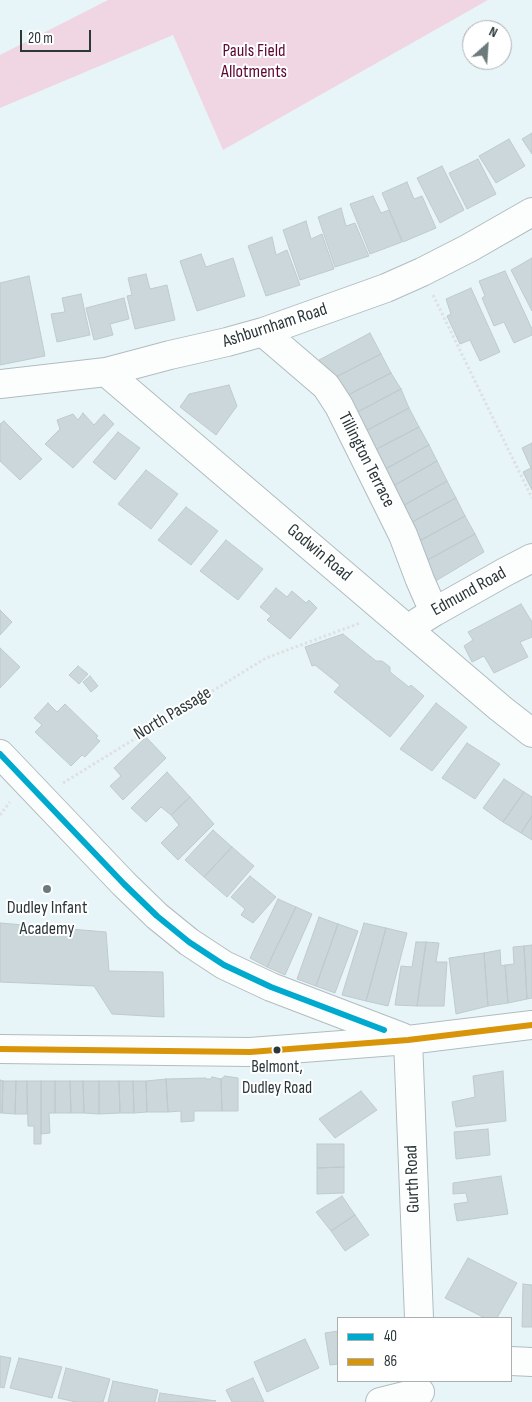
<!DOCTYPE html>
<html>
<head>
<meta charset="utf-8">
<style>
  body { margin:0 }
  #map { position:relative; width:532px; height:1402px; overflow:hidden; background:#e8f5f8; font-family:"Sofia Sans Condensed",sans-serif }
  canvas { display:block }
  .legend { position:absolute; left:337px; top:1317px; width:175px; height:65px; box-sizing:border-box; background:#fff; border:1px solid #aaafb0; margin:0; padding:6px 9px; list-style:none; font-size:15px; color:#2b3739 }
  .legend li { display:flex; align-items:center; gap:10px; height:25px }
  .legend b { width:25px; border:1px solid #aaafb0 }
  .north { position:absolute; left:462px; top:20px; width:50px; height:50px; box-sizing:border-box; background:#fff; border:1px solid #aaafb0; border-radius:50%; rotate:26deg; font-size:14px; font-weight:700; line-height:20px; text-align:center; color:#2b3739 }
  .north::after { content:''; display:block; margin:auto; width:18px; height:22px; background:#6d7a7c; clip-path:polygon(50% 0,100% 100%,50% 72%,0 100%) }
  .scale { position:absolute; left:20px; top:30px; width:71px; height:22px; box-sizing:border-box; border:2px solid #2b3739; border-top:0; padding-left:6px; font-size:15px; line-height:18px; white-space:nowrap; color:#2b3739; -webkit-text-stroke:4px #fff; paint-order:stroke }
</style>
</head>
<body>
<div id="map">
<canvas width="532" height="1402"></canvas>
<ul class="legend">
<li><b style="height:6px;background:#00a9ce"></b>40</li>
<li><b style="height:6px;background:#d89509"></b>86</li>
</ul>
<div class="north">N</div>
<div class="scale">20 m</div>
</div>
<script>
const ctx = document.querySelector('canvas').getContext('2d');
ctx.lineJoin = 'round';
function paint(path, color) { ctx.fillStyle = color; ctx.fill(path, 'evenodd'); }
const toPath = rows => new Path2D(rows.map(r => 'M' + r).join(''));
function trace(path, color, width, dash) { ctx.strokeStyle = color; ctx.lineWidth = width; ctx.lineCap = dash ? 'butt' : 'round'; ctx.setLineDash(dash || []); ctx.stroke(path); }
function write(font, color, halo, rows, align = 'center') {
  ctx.font = font + ' "Sofia Sans Condensed",sans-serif'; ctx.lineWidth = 4; ctx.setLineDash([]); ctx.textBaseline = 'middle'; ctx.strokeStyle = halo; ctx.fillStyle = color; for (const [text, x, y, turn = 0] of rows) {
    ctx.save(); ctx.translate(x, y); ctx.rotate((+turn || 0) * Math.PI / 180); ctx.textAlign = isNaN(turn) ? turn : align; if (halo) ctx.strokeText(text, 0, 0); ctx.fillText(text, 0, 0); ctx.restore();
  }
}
const green = toPath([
  [108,0,488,0,223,150,173,35,0,108,0,55]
]);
const building = toPath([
  [532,133,532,154,522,139,532,133],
  [509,139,525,166,496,183,479,156,509,139],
  [478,159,496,194,467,209,449,173,478,159],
  [442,166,464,210,440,223,417,178,442,166],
  [407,182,414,199,422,196,436,228,403,242,382,193,407,182],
  [373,196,381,213,389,210,402,242,370,254,350,204,373,196],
  [341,208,346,226,355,223,369,256,335,267,318,217,341,208],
  [306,221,311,239,322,234,334,269,300,280,283,230,306,221],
  [272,237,276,255,287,250,300,285,266,296,248,246,272,237],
  [201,254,206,267,233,258,245,296,197,311,180,261,201,254],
  [532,258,532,311,511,270,532,258],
  [505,271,532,329,532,335,514,343,504,322,494,326,482,298,485,296,479,281,505,271],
  [146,274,150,289,167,285,175,320,135,329,127,296,132,295,128,278,146,274],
  [29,276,45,356,0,365,0,283,29,276],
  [471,288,500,352,480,361,470,340,460,344,447,316,451,314,446,299,471,288],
  [81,294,90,335,57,342,51,314,65,312,62,298,81,294],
  [124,298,129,319,110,324,113,335,94,340,86,308,124,298],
  [370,333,381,354,330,380,319,360,370,333],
  [381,354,391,373,340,399,330,380,381,354],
  [391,373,401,389,350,416,340,399,391,373],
  [229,385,237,406,216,435,180,407,189,394,229,385],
  [401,389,409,408,360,434,350,416,401,389],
  [409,408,419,427,371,452,360,434,409,408],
  [83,413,94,425,104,414,114,424,73,468,45,444,60,429,57,420,73,414,78,420,83,413],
  [4,421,42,459,20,480,0,461,0,424,4,421],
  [419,427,429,445,380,472,371,452,419,427],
  [118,432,140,448,115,480,93,462,118,432],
  [532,443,532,490,523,472,531,468,522,448,532,443],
  [429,445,437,461,388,489,380,472,429,445],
  [437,461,447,481,399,508,388,489,437,461],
  [146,470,178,494,151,529,118,504,146,470],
  [447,481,456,498,407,525,399,508,447,481],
  [456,498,465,516,414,544,407,525,456,498],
  [186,507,218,531,191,565,158,540,186,507],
  [465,516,475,534,424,562,414,544,465,516],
  [475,534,484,552,434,582,424,562,475,534],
  [226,540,263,569,238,600,200,571,226,540],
  [276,588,287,597,292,591,306,603,309,600,317,608,290,639,267,620,271,616,260,607,276,588],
  [521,604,532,622,532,637,520,642,528,657,494,673,484,656,472,662,464,646,473,640,468,632,521,604],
  [0,610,12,622,0,635,0,610],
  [343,634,376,661,382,661,390,667,390,672,409,687,411,685,424,696,390,737,334,692,340,685,315,665,312,666,305,647,343,634],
  [0,648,20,667,0,688,0,648],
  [78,666,88,674,79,684,69,675,78,666],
  [90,676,98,686,91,692,83,682,90,676],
  [48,703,57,712,65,704,98,736,96,738,100,741,85,757,82,755,71,766,35,732,42,725,34,718,48,703],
  [436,703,467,727,432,771,400,749,436,703],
  [146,737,166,758,123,800,110,786,121,776,114,768,146,737],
  [467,743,500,764,475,799,442,778,467,743],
  [167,772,190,797,171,815,161,807,146,822,131,808,167,772],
  [504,779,524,792,503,822,483,808,504,779],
  [524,792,532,797,532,816,521,833,503,822,524,792],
  [190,797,214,824,178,860,161,843,179,825,171,815,190,797],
  [532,816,532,840,521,833,532,816],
  [213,830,232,847,204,877,185,860,213,830],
  [232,847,254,866,227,897,204,877,232,847],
  [250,876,276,897,253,923,241,915,245,909,231,897,250,876],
  [278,899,296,907,267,967,250,958,278,899],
  [296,907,312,914,285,975,267,967,296,907],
  [319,917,338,924,316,986,297,979,319,917],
  [0,923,106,932,109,971,163,972,164,1017,112,1014,94,986,0,982,0,923],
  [364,923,386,928,366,1001,342,995,364,923],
  [338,924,358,931,335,993,316,986,338,924],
  [386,928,407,933,388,1006,366,1001,386,928],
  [416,942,426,942,417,1006,395,1005,401,966,412,967,416,942],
  [426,942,439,943,436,962,447,962,444,1006,417,1006,426,942],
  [532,945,532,998,527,999,524,946,532,945],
  [524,946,527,999,508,1003,505,965,514,964,513,947,524,946],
  [500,950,501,966,505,965,508,1003,488,1006,484,953,500,950],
  [484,953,488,1006,456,1014,449,958,484,953],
  [503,1071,506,1121,456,1127,452,1102,475,1097,473,1076,503,1071],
  [225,1076,238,1078,238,1111,222,1111,221,1079,225,1076],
  [212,1077,221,1079,222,1111,194,1111,194,1121,181,1122,181,1111,168,1112,166,1079,206,1078,206,1079,211,1079,212,1077],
  [166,1079,168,1112,147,1112,146,1081,166,1079],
  [0,1080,3,1081,2,1113,0,1113,0,1080],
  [3,1081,16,1081,15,1114,2,1113,3,1081],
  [16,1081,27,1081,27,1114,15,1114,16,1081],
  [27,1081,41,1081,41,1144,34,1144,34,1126,28,1126,27,1081],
  [41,1081,55,1081,55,1113,49,1113,50,1133,41,1134,41,1081],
  [55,1081,70,1081,71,1113,55,1113,55,1081],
  [70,1081,83,1081,84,1113,71,1113,70,1081],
  [83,1081,99,1081,99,1114,84,1113,83,1081],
  [99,1081,119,1081,120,1113,99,1114,99,1081],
  [119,1081,133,1081,134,1113,120,1113,119,1081],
  [133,1081,146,1081,147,1112,134,1113,133,1081],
  [361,1091,377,1110,335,1138,319,1119,361,1091],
  [488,1129,490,1155,456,1159,454,1132,488,1129],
  [317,1144,344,1144,344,1167,317,1168,317,1144],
  [344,1167,344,1193,317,1194,317,1168,344,1167],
  [501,1176,508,1214,457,1221,454,1204,468,1202,466,1193,453,1194,453,1183,501,1176],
  [342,1196,355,1215,331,1231,316,1212,342,1196],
  [355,1215,369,1235,345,1251,331,1231,355,1215],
  [468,1258,517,1283,497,1318,485,1318,445,1298,468,1258],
  [523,1284,532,1285,532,1327,522,1327,523,1284],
  [338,1331,338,1364,330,1365,325,1333,338,1331],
  [305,1339,319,1368,267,1392,254,1362,305,1339],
  [0,1356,11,1358,4,1388,0,1387,0,1356],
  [19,1358,62,1367,52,1398,10,1388,19,1358],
  [66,1368,110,1379,103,1402,76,1402,58,1398,66,1368],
  [253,1378,264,1402,232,1402,226,1390,253,1378],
  [113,1381,158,1390,155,1402,108,1402,113,1381],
  [160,1393,216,1401,158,1402,160,1393]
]);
const path = toPath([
  [433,295,532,498],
  [63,783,266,658,360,623],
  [0,815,10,802]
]);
const minor = toPath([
  [263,332,326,386,339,406,403,535,420,580,434,612],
  [106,372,500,708,532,733],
  [0,384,106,372,170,355,227,342,263,332,386,288,422,272,469,248,532,212],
  [418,622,434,612,505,572,532,558],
  [0,754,124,884,157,916,189,942,224,965,271,987,402,1037],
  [408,1040,419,1318],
  [0,1049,250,1052,408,1040,532,1025],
  [511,1361,532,1362],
  [380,1402,420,1392]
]);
const bus1 = toPath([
  [0,754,124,884,157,916,189,942,224,965,271,987,384,1030]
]);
const bus2 = toPath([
  [0,1049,250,1052,408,1040,532,1025]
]);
const markers = [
  [47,889,5,"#6d7a7c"],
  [277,1050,4.5,"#2b3739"]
];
const busNames = [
  ["Belmont,",277,1068],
  ["Dudley Road",277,1089]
];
const parkNames = [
  ["Pauls Field",254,51],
  ["Allotments",254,72]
];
const streetNames = [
  ["Ashburnham Road",275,326,-18],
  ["Tillington Terrace",366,460,63],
  ["Godwin Road",319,553,40],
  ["Edmund Road",469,592,-29],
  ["North Passage",173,714,-31],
  ["Gurth Road",413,1179,-92]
];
const poiNames = [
  ["Dudley Infant",47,908],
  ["Academy",47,929]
];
paint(green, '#f0d6e3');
paint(building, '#cbd7da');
trace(building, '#bfcacd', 1);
trace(minor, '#b1bcbe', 30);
trace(path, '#dee1e2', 3, [2.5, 2.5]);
trace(minor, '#fcfefe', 28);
trace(bus1, '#00a9ce', 6);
trace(bus2, '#d89509', 6);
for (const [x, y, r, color] of markers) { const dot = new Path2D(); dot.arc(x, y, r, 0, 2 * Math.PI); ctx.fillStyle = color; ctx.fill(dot); trace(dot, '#fff', 2); }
write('17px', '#2b3739', '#fff', busNames);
write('18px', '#5e0734', '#fff', parkNames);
write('18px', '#2b3739', '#fff', streetNames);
write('18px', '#2b3739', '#fff', poiNames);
</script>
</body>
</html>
